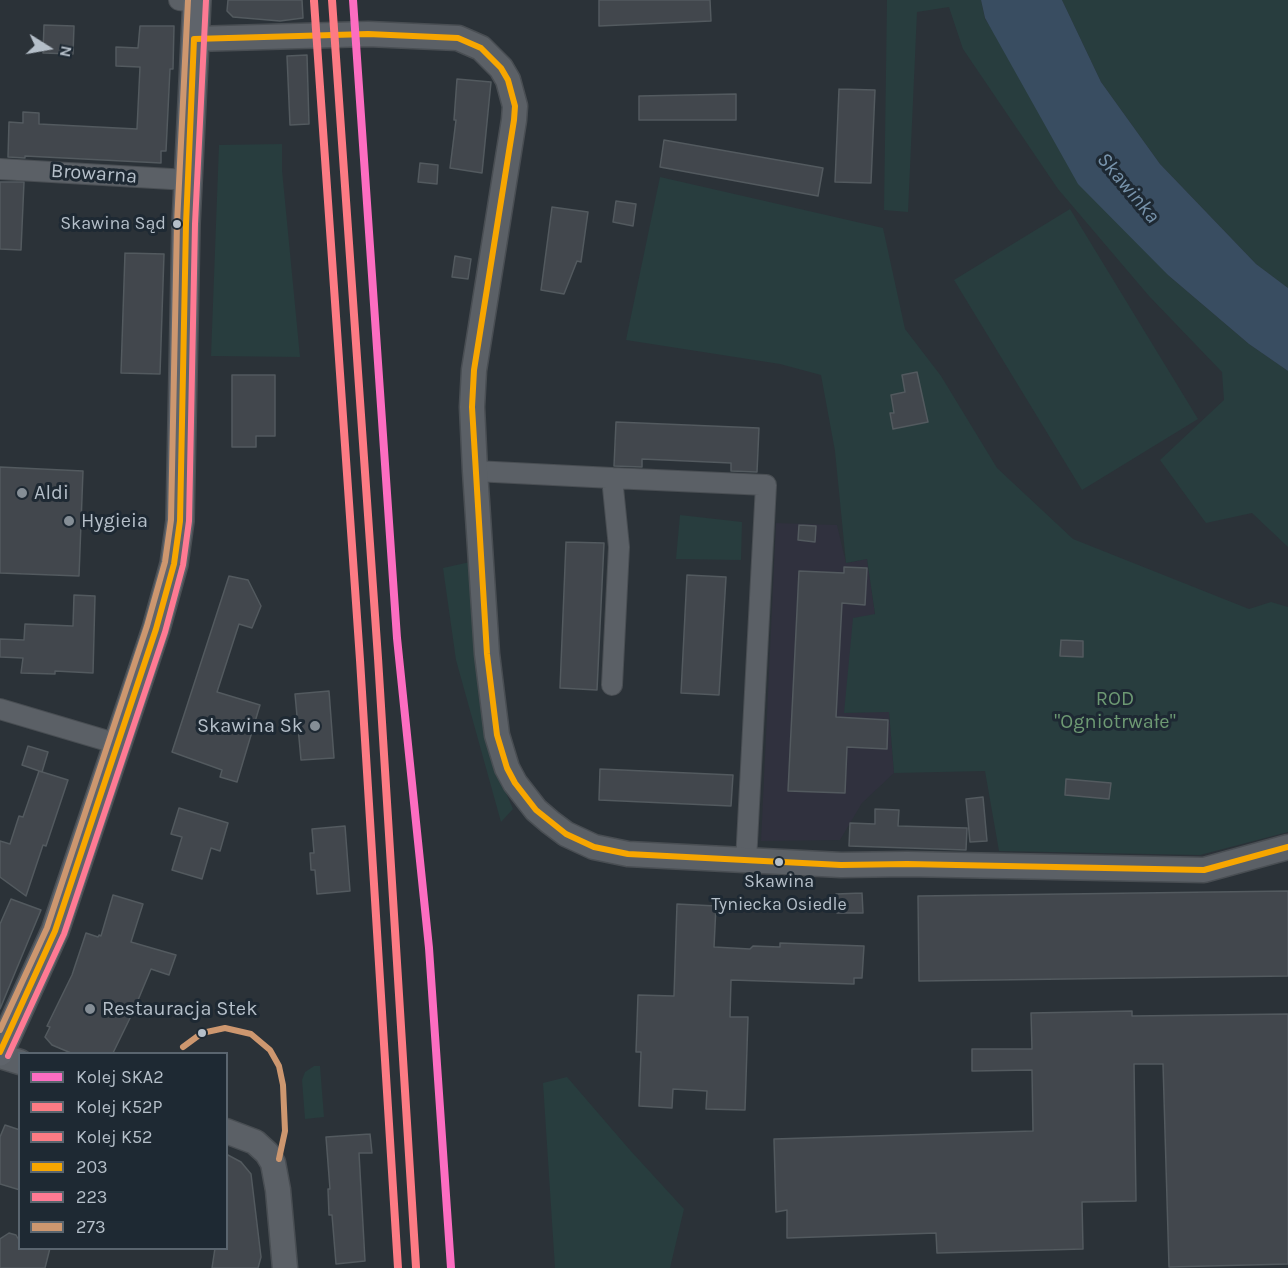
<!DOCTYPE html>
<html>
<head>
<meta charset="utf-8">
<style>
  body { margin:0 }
  #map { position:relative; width:1288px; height:1268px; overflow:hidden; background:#2b3238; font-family:Karla,sans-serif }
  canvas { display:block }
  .legend { position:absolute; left:18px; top:1052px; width:210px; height:198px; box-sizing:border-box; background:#1e2933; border:2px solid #5a656f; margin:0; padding:8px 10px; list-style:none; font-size:18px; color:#b5bfc9 }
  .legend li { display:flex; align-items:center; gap:12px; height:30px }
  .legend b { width:30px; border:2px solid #5a656f }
  .north { position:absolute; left:18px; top:18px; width:60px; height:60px; -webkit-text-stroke:4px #1e2933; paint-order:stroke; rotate:101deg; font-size:16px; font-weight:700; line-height:24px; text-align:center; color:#b5bfc9 }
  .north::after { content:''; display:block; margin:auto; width:21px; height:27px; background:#b5bfc9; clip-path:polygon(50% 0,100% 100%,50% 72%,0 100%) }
</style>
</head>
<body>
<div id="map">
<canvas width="1288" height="1268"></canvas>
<ul class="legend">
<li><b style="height:8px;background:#fc6dc1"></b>Kolej SKA2</li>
<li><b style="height:8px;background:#fc7b84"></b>Kolej K52P</li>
<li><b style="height:8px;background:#fc7b84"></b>Kolej K52</li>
<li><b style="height:8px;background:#f7a600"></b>203</li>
<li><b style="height:8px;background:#fe7a93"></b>223</li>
<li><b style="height:8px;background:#cd976f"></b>273</li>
</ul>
<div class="north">N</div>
</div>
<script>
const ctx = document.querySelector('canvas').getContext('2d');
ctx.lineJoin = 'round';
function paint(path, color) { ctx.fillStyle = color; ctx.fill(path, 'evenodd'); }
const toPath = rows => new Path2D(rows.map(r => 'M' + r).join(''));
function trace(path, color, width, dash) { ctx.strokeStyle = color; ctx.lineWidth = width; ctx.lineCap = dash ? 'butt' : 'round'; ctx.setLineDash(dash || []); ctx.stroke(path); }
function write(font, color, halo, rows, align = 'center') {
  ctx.font = font + ' Karla,sans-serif'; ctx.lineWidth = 6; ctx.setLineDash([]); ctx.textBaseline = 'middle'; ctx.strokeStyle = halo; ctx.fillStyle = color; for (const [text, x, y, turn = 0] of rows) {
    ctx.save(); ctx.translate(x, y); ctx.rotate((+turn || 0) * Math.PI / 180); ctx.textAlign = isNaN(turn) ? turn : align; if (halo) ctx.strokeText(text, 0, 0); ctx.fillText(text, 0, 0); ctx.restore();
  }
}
const medical = toPath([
  [776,523,837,525,846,563,867,559,875,614,844,713,889,711,894,773,862,803,840,840,761,841]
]);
const green = toPath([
  [887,0,981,0,985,19,1168,275,1249,344,1288,371,1288,547,1252,513,1206,523,1160,460,1224,400,1222,372,1149,296,1058,189,963,49,949,7,917,12,908,212,884,210],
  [1062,0,1288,0,1288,288,1256,264,1160,164,1101,82],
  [282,144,282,170,300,357,211,356,219,145],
  [660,177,883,228,905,329,941,376,997,468,1073,539,1249,609,1271,602,1288,607,1288,832,1200,855,999,851,985,771,894,773,889,712,844,713,853,618,875,614,867,559,846,563,835,451,821,375,780,364,626,340],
  [1070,209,1198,419,1082,490,954,280],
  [680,515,742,522,741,560,676,559],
  [470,562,479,699,492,760,513,809,501,822,456,660,443,568],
  [314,1066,320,1066,324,1117,305,1119,302,1080,305,1072],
  [567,1077,629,1149,684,1209,670,1268,555,1268,543,1083]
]);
const water = toPath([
  [981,0,1062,0,1101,82,1160,164,1256,264,1288,288,1288,371,1249,344,1168,275,1078,184,985,18]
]);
const building = toPath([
  [228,0,302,0,303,18,280,21,233,17,227,11,228,0],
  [599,0,710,0,711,21,599,26,599,0],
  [44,25,74,26,73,54,43,53,44,25],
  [140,26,174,26,173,69,170,69,166,151,161,151,161,163,25,156,25,158,8,157,9,122,23,123,23,112,39,113,39,124,137,129,140,67,116,66,116,47,138,48,140,26],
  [307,55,309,124,290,125,287,56,307,55],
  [457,79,491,82,482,173,450,168,456,120,454,120,457,79],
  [839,89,875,90,871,183,835,182,839,89],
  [736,94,736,120,639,120,639,96,736,94],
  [664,140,823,168,818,196,660,167,664,140],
  [420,163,438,165,437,184,418,182,420,163],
  [0,182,24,182,21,250,0,249,0,182],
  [616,201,636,204,633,226,613,222,616,201],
  [552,207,588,212,581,262,577,261,564,294,541,290,552,207],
  [125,253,164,254,160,374,121,373,125,253],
  [455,256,471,259,468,279,452,277,455,256],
  [917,372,928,422,893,429,890,413,894,413,891,395,905,392,902,375,917,372],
  [232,375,275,375,275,436,256,436,256,447,232,447,232,375],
  [616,422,759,428,757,472,731,471,731,463,642,459,642,467,614,466,616,422],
  [0,467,83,471,79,576,0,573,0,467],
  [799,525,816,526,815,542,798,540,799,525],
  [566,542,604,543,597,690,560,688,566,542],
  [844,567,867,568,865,605,842,603,836,717,888,720,887,749,847,747,845,793,788,791,799,571,844,573,844,567],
  [687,575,726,577,719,695,681,693,687,575],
  [229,576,248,580,261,606,252,628,239,624,217,692,260,705,237,782,220,777,222,770,172,752,229,576],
  [74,595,95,596,93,673,55,671,55,674,21,673,23,658,0,657,0,639,24,640,25,624,73,626,74,595],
  [1061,640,1083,641,1083,657,1060,656,1061,640],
  [329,691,334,758,301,760,295,694,329,691],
  [28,746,48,752,42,772,22,765,28,746],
  [600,769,733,775,731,806,599,800,600,769],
  [39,771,68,780,46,846,43,845,26,896,0,877,0,841,10,844,19,816,23,817,39,771],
  [1066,779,1111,783,1109,799,1065,795,1066,779],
  [983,797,987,841,970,842,966,799,983,797],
  [179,808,228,823,220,851,211,848,202,879,172,870,182,837,171,834,179,808],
  [875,809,899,810,898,826,967,828,966,850,849,846,850,823,875,824,875,809],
  [345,826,350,891,317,894,315,870,311,870,310,853,314,853,312,829,345,826],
  [1288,891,1288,976,919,981,918,896,1288,891],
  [862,893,863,913,837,913,836,894,862,893],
  [113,895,143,904,131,942,176,955,169,975,151,969,133,1012,113,1053,71,1053,52,1045,45,1037,50,1027,47,1026,72,975,86,933,98,937,99,935,101,936,113,895],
  [11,899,41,910,0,1009,0,924,11,899],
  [677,904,716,906,714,947,750,949,753,946,780,947,780,943,864,946,862,978,854,978,854,984,731,980,730,1017,748,1017,745,1110,706,1109,707,1091,673,1089,672,1108,639,1106,641,1052,636,1052,638,995,674,996,677,904],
  [1132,1011,1132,1016,1288,1014,1288,1264,1169,1267,1163,1064,1134,1064,1136,1201,1082,1202,1083,1249,937,1253,936,1233,787,1238,787,1210,776,1212,774,1139,1033,1131,1032,1070,972,1071,972,1049,1032,1049,1031,1013,1132,1011],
  [5,1125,20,1130,20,1190,0,1184,0,1137,5,1125],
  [370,1134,372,1153,359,1153,365,1261,336,1264,332,1215,329,1215,328,1189,330,1189,326,1137,370,1134],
  [226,1154,241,1162,251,1174,261,1257,258,1268,212,1268,215,1248,226,1248,226,1154],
  [9,1233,16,1235,20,1242,20,1248,50,1248,45,1268,0,1268,0,1239,9,1233]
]);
const minor = toPath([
  [179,0,197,2],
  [0,169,188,180],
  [475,471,612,478],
  [612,685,619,547,612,478,766,485,746,861],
  [0,709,118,744]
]);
const tertiary = toPath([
  [194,39,368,34,458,38,481,48,501,68,508,80,515,106,514,120,474,370,472,407,475,471,487,654,497,735,507,768,515,783,536,810,550,822,566,834,594,847,628,854,841,865,907,864,1204,870,1288,847],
  [0,1056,20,1062],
  [226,1131,255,1142,267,1153,273,1163,278,1190,285,1268]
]);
const secondary = toPath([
  [0,1052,55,931,156,629,174,564,180,521,186,224,197,0]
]);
const bus1 = toPath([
  [194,39,368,34,458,38,481,48,501,68,508,80,515,106,514,120,474,370,472,407,487,654,497,735,507,768,515,783,536,810,566,834,594,847,628,854,841,865,907,864,1204,870,1288,847],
  [0,1052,55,931,156,629,174,564,180,521,186,224,194,39]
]);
const bus2 = toPath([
  [8,1056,64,934,165,632,183,565,189,521,195,224,206,0]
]);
const bus3 = toPath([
  [0,1030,47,928,147,626,165,562,171,520,177,224,188,0],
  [183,1047,202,1033,225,1028,251,1034,270,1050,279,1066,283,1085,285,1131,279,1159]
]);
const rail1 = toPath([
  [353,0,397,638,429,948,451,1268]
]);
const rail2 = toPath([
  [314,1,360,660,398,1268]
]);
const rail3 = toPath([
  [332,0,378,658,416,1267]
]);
const markers = [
  [177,224,5,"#b5bfc9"],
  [22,493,6,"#858e96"],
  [69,521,6,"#858e96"],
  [315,726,6,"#858e96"],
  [779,862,5,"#b5bfc9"],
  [90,1009,6,"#858e96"],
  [202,1033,5,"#b5bfc9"]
];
const busNames = [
  ["Skawina Sąd",166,224],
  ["Skawina",779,882,"center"],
  ["Tyniecka Osiedle",779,905,"center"]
];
const streetNames = [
  ["Browarna",94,174,4]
];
const poiNames = [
  ["Aldi",34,493],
  ["Hygieia",81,521],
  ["Skawina Sk",303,726,"right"],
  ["Restauracja Stek",102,1009]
];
const parkNames = [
  ["ROD",1115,699],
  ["\"Ogniotrwałe\"",1115,722]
];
const waterNames = [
  ["Skawinka",1128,188,50]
];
paint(medical, '#30313e');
paint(green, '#283d3e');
paint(water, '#394d61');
paint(building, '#42474d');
trace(building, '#535a5f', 1.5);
trace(minor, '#494e53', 22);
trace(tertiary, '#494e53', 27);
trace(secondary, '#494e53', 30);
trace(minor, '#5b6066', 20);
trace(tertiary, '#5b6066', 24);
trace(secondary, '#5f646b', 27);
trace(bus1, '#f7a600', 6);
trace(bus2, '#fe7a93', 6);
trace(bus3, '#cd976f', 6);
trace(rail1, '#fc6dc1', 8);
trace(rail2, '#fc7b84', 8);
trace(rail3, '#fc7b84', 8);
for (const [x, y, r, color] of markers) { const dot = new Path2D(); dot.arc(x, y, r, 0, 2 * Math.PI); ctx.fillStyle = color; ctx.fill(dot); trace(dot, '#1e2933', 2); }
write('18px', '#b5bfc9', '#1e2933', busNames, 'right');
write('20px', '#b5bfc9', '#1e2933', streetNames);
write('20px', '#b5bfc9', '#1e2933', poiNames, 'left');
write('20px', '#6d9973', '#1e2933', parkNames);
write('italic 21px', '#7793ab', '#1e2933', waterNames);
</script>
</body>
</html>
